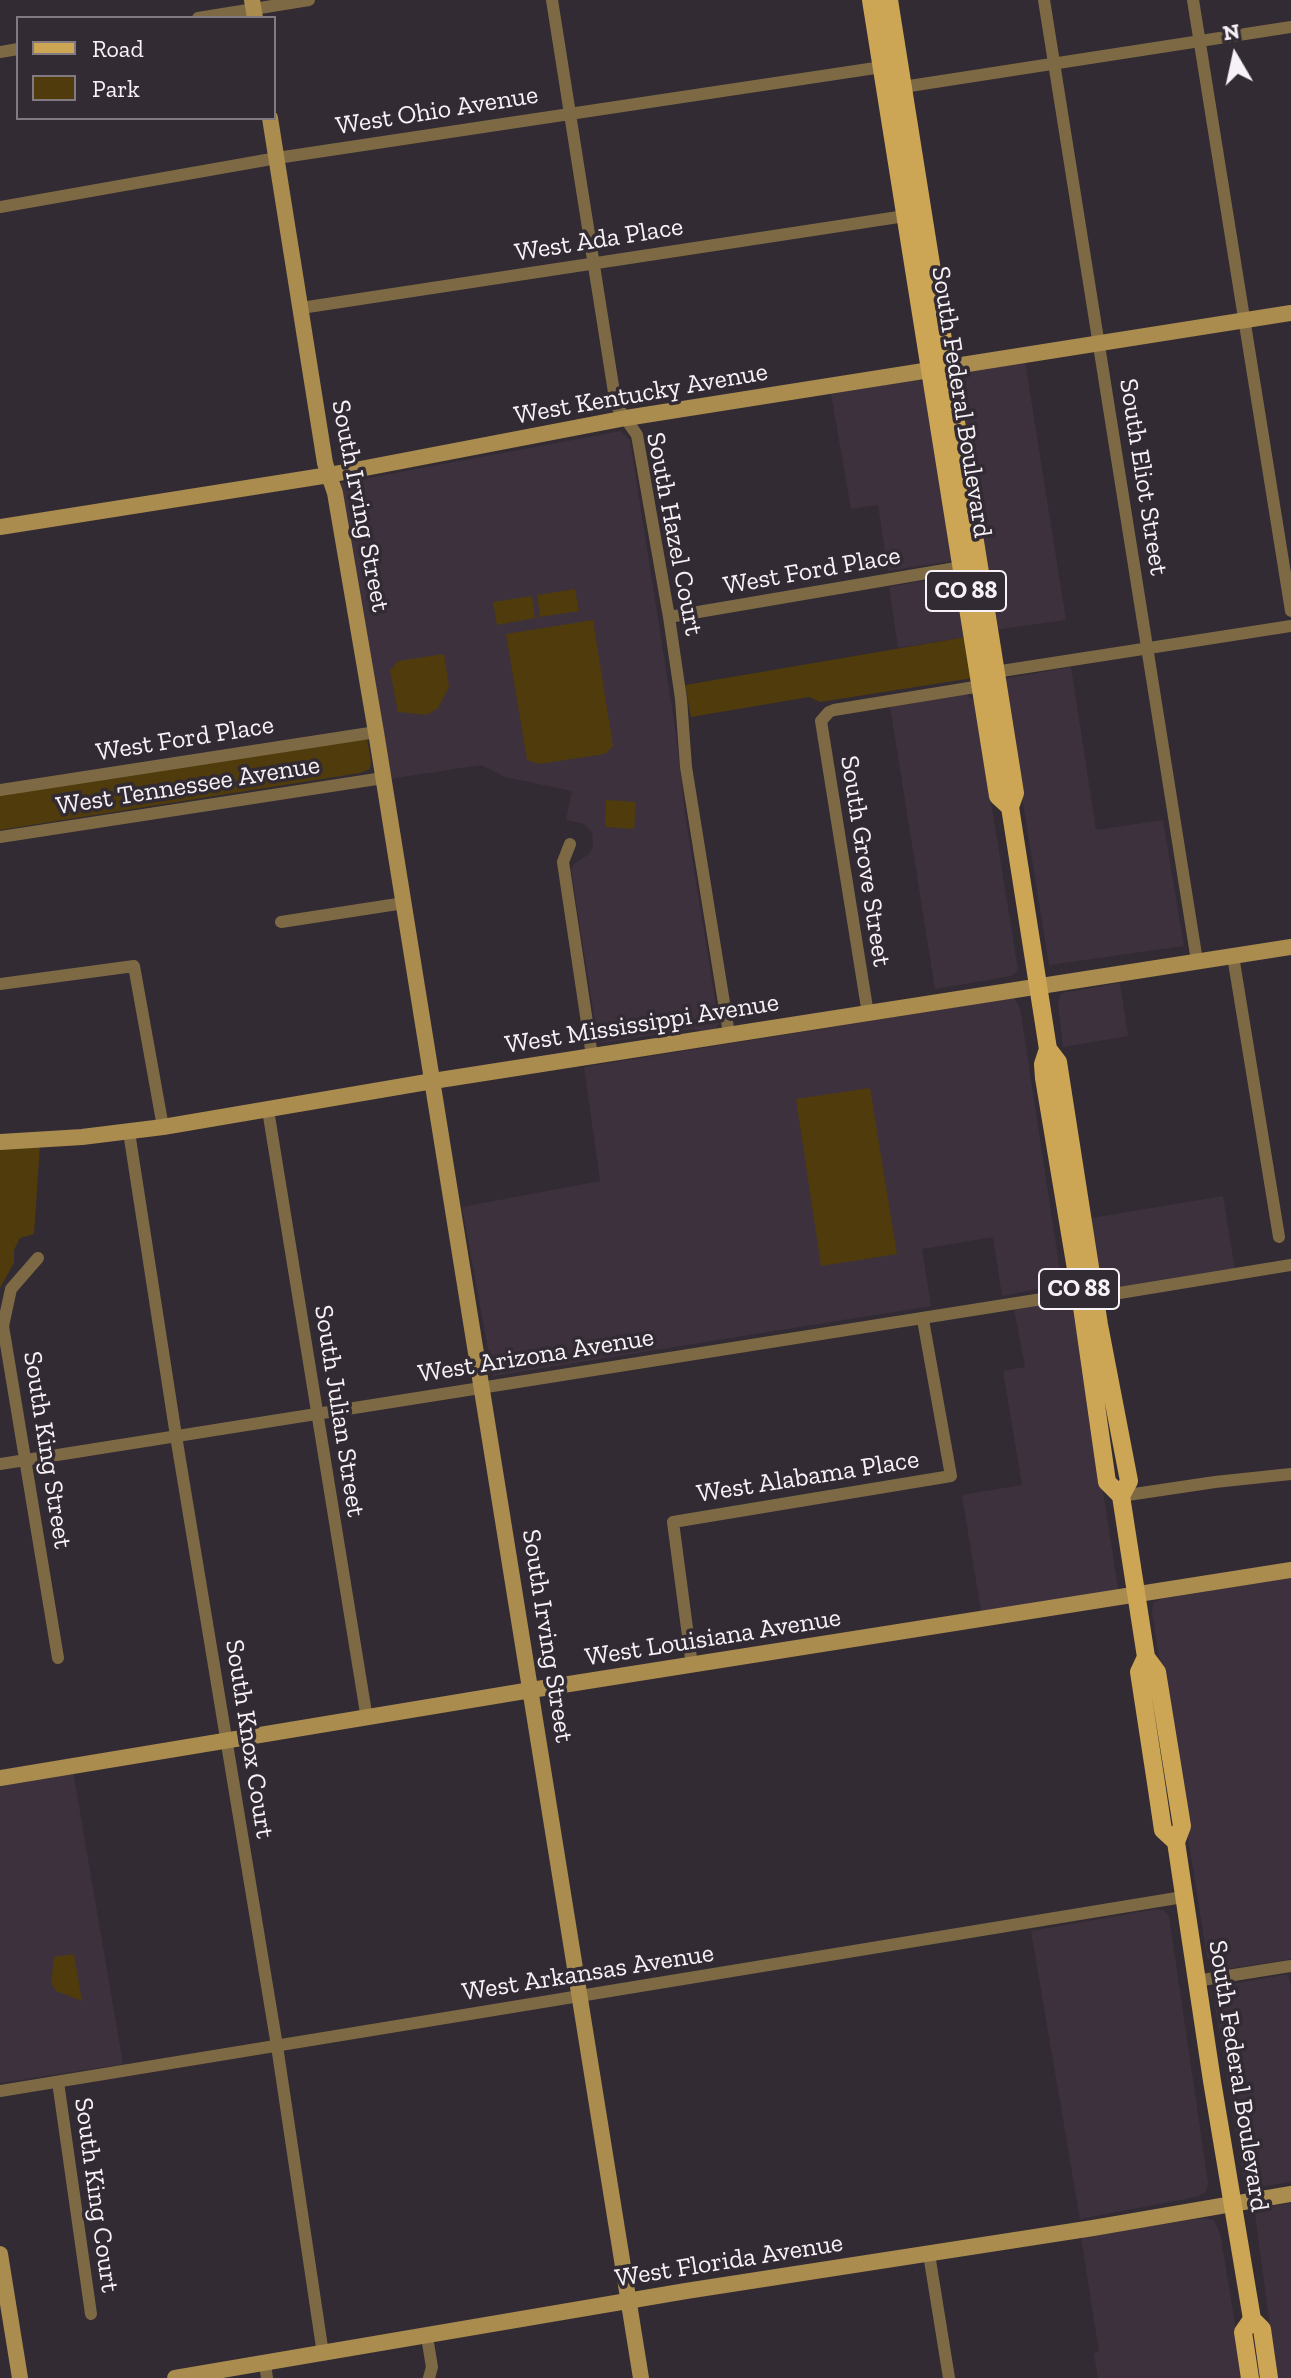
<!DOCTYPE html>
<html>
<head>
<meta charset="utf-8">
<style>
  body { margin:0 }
  #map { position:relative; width:1291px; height:2378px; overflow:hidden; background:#322b33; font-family:"Zilla Slab",serif }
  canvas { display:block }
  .legend { position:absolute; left:16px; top:16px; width:260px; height:104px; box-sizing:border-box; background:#322b33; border:2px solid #817b81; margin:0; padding:10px 14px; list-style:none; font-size:24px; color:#f7f2f7 }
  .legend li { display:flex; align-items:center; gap:16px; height:40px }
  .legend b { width:40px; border:2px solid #817b81 }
  .north { position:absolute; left:1195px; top:16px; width:80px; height:80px; -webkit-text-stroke:6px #322b33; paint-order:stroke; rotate:351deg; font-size:22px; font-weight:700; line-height:32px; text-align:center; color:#f7f2f7 }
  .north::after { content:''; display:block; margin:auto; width:28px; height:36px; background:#f7f2f7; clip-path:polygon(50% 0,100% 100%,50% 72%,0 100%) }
</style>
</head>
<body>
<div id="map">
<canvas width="1291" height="2378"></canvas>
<ul class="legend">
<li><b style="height:10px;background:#cca655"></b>Road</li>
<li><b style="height:22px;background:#4f3b0b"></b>Park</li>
</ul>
<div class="north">N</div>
</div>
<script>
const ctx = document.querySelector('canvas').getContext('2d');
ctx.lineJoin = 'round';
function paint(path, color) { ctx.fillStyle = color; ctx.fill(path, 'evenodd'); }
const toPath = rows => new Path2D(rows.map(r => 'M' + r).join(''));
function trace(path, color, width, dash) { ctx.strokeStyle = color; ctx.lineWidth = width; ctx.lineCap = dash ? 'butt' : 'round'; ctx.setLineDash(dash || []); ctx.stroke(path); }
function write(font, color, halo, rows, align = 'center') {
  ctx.font = font + ' "Zilla Slab",serif'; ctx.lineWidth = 7; ctx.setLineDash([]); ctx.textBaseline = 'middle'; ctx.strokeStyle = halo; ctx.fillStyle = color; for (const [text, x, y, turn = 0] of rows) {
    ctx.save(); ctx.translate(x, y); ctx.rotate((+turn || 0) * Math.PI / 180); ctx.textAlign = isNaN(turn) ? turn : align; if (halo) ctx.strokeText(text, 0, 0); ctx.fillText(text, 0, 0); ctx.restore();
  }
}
const built = toPath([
  [1025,361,1066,620,994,630,955,375,962,371],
  [919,379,926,388,953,553,951,561,888,571,878,505,851,509,831,394],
  [621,431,630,440,675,727,685,814,719,1024,715,1029,705,1032,694,1029,601,1043,597,1035,571,869,574,864,589,854,593,846,592,832,584,824,566,820,572,791,505,777,481,765,389,779,341,490,341,483],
  [957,575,966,637,898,648,889,587],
  [1071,667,1096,830,1163,820,1184,946,1049,965,1003,679],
  [966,694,975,702,1018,970,1011,976,935,989,890,706],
  [1120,983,1128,1036,1063,1047,1058,1002,1061,993],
  [1014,998,1020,1008,1062,1284,1002,1296,993,1237,922,1249,931,1306,493,1376,462,1207,600,1181,584,1067],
  [1223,1196,1235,1270,1099,1291,1086,1219],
  [1068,1300,1074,1304,1118,1588,1116,1591,1105,1594,981,1611,962,1495,1022,1485,1003,1371,1025,1367,1014,1309],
  [1291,1577,1291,1959,1221,1970,1210,1964,1207,1957,1152,1613,1153,1603,1161,1599],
  [73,1771,123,2064,0,2083,0,1782],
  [1157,1909,1163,1910,1169,1916,1208,2183,1206,2192,1196,2197,1080,2219,1031,1931],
  [1288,1974,1291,1989,1291,2182,1265,2186,1248,2185,1243,2176,1214,1999,1221,1986],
  [1291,2203,1291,2378,1277,2378,1255,2214,1267,2207],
  [1203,2218,1214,2220,1220,2233,1244,2378,1098,2378,1094,2353,1099,2352,1081,2237]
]);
const green = toPath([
  [575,589,579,611,540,617,537,595],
  [532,596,535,618,497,625,493,602],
  [593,620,613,746,605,754,539,764,527,760,506,634],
  [966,637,973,678,820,702,809,697,691,717,685,685],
  [444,654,449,687,438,708,427,715,398,712,390,671,398,661],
  [367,739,371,761,370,769,360,773,0,830,0,791],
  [606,800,636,802,634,829,605,827],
  [870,1088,897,1254,821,1266,796,1099],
  [40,1145,34,1234,20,1238,14,1250,14,1263,0,1288,0,1149],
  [74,1954,82,2001,56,1991,51,1983,54,1957]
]);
const street = toPath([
  [552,0,616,405,637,435,669,617,681,699,686,767,729,1034],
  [1044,0,1197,961],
  [1193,0,1291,611],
  [198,18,309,0],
  [0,52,18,49],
  [903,87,1291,27],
  [0,207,277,158,882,67],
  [301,308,905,216],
  [669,617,962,567],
  [995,672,1291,626],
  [0,790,376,732],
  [0,837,383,778],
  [570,844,563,862,592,1056],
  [281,922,404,903],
  [1233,956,1279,1237],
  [0,984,134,966,163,1127],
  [868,1014,821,721,829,712,834,710,981,686],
  [268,1110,367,1719],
  [129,1132,176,1436,277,2046,323,2354],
  [38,1258,11,1289,3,1326,58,1658],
  [1095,1297,1291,1265],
  [0,1464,1080,1293],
  [1121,1496,1215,1482,1291,1474],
  [692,1666,673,1522,951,1476,923,1320],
  [1196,1981,1291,1966],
  [58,2082,91,2314],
  [0,2091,1183,1897],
  [929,2254,949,2378],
  [427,2337,432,2367,429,2378],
  [265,2364,267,2378]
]);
const secondary = toPath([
  [252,0,255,18],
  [270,118,325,463,335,493,376,732,641,2378],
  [0,527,329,475,626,418,1291,313],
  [0,1142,82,1137,163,1127,433,1081,1291,947],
  [0,1778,531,1690,1291,1570],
  [0,2254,20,2378],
  [175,2378,686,2291,1093,2228,1291,2194]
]);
const primary = toPath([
  [871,0,998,796,1010,807],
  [889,0,1015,793,1010,807,1048,1049,1058,1062,1099,1325,1129,1481,1121,1496],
  [1048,1049,1043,1064,1044,1078,1080,1293,1107,1482,1121,1496,1146,1657,1157,1672,1182,1826,1176,1842,1212,2081,1252,2319,1262,2329,1269,2378],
  [1146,1657,1139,1672,1156,1783,1163,1830,1176,1842],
  [1250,2378,1243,2332,1252,2319]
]);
const shields = [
  [966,591,80],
  [1079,1289,80]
];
const shieldNames = [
  ["CO 88",966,591],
  ["CO 88",1079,1289]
];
const streetNames = [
  ["West Ohio Avenue",437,111,-9],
  ["West Ada Place",599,240,-9],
  ["West Kentucky Avenue",641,394,-10],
  ["South Federal Boulevard",961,402,81],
  ["South Eliot Street",1143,477,81],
  ["South Irving Street",360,506,79],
  ["South Hazel Court",674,534,79],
  ["West Ford Place",812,571,-10],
  ["West Ford Place",185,739,-9],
  ["West Tennessee Avenue",188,786,-9],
  ["South Grove Street",865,861,81],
  ["West Mississippi Avenue",642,1024,-9],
  ["West Arizona Avenue",536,1356,-9],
  ["South Julian Street",339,1411,81],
  ["South King Street",47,1450,81],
  ["West Alabama Place",808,1477,-9],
  ["South Irving Street",547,1636,81],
  ["West Louisiana Avenue",713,1638,-9],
  ["South Knox Court",249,1739,81],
  ["West Arkansas Avenue",588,1973,-9],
  ["South Federal Boulevard",1238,2076,81],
  ["South King Court",96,2195,82],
  ["West Florida Avenue",729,2261,-9]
];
paint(built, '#3d313e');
paint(green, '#4f3b0b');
trace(street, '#7d6a45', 12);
trace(secondary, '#aa8c4f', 16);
trace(primary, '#cca655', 18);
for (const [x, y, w] of shields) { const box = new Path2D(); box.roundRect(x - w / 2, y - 20, w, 40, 6); ctx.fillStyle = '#322b33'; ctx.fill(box); trace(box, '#f7f2f7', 2); }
write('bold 24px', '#f7f2f7', null, shieldNames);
write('26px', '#f7f2f7', '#322b33', streetNames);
</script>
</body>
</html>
